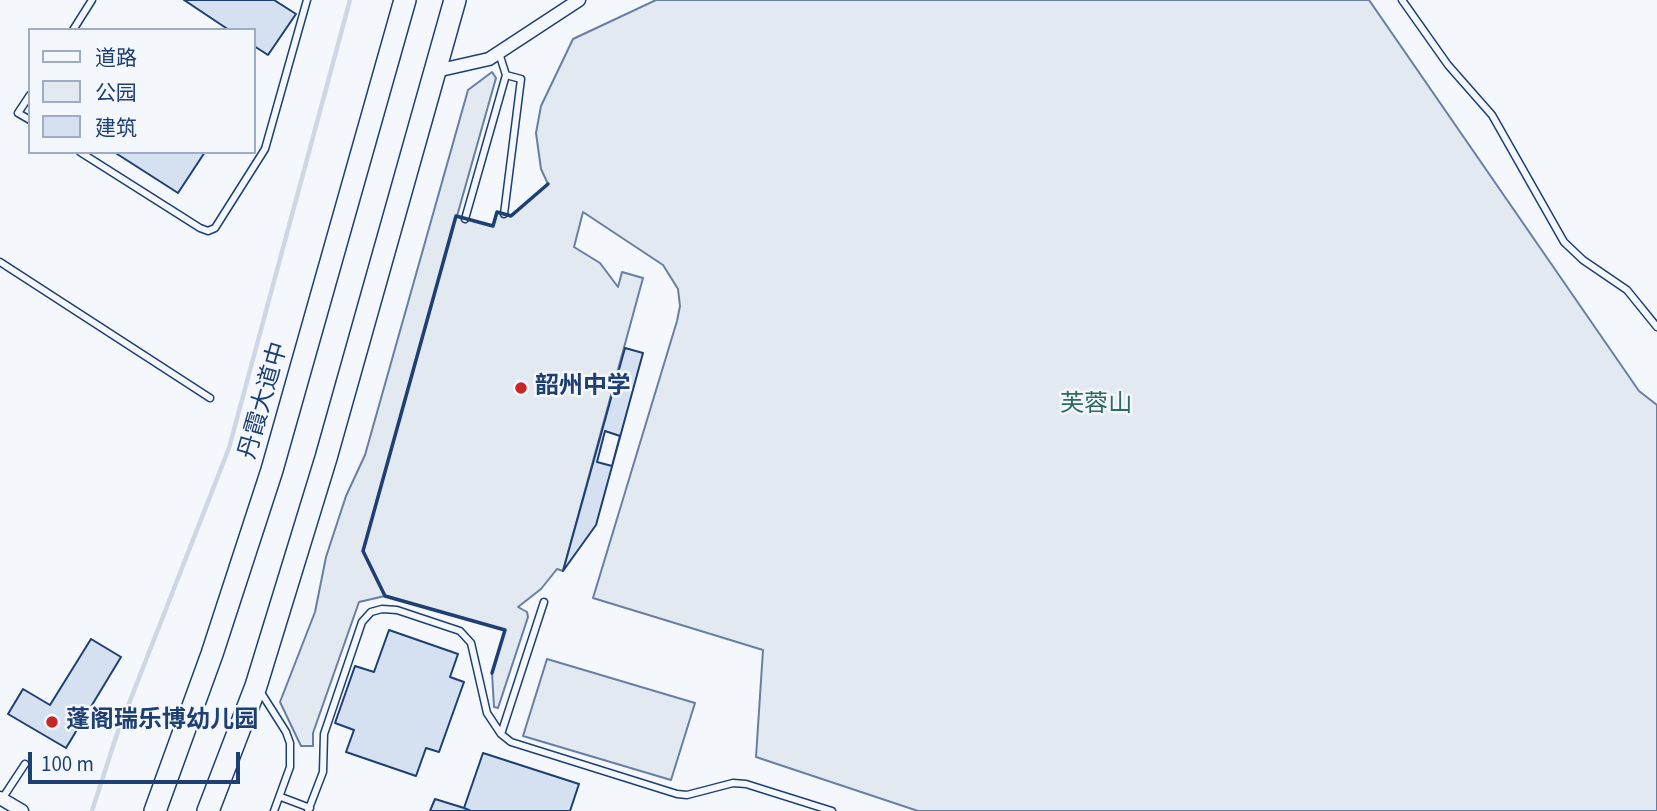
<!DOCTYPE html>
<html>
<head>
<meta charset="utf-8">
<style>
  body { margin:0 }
  #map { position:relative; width:1657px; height:811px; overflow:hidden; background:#f4f7fb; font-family:"Source Sans 3","Noto Sans SC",sans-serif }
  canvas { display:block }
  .legend { position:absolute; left:28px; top:28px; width:228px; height:126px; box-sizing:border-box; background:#f4f7fb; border:2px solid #9eadc5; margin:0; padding:9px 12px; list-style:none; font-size:21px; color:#1d3f73 }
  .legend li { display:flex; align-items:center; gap:14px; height:35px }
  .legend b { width:35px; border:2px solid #9eadc5 }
  .scale { position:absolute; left:28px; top:752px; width:212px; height:32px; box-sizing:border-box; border:4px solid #1d3f73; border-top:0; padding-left:9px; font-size:21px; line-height:24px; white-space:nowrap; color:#1d3f73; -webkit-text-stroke:5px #f4f7fb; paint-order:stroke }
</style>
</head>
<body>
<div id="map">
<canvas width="1657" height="811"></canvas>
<ul class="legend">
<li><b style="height:9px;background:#f4f7fb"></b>道路</li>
<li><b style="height:19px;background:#e3e9f0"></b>公园</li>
<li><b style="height:19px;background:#d5e0f0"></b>建筑</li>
</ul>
<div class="scale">100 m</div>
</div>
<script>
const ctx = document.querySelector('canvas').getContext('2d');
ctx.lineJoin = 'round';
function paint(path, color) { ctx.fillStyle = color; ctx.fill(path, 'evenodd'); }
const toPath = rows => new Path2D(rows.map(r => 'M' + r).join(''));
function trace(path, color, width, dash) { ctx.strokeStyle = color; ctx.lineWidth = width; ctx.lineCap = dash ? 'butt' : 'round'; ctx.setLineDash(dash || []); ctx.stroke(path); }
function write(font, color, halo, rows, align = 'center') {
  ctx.font = font + ' "Source Sans 3","Noto Sans SC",sans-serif'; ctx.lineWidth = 5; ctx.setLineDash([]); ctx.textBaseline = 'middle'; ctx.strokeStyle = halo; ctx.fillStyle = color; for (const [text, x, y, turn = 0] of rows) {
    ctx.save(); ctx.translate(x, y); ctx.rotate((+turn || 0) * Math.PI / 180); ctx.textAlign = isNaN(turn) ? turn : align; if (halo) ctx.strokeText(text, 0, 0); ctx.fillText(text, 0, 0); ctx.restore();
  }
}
const green = toPath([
  [656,0,1369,0,1639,391,1657,405,1657,811,918,811,756,757,763,650,593,598,677,321,680,306,678,289,663,265,583,212,574,247,600,263,618,287,622,272,643,278,563,571,557,569,541,589,518,607,527,612,528,617,498,708,494,707,492,673,505,630,385,596,359,602,313,733,313,746,301,746,280,702,315,612,326,557,346,496,365,455,468,90,492,72,496,78,457,216,493,226,497,212,511,215,548,184,541,169,536,133,541,106,573,39,656,0],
  [547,659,695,703,671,780,523,736,547,659]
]);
const stream = toPath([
  [92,811,117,734,229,448,350,0]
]);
const building = toPath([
  [184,0,274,0,296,14,268,55,254,46,254,30,229,30,184,0],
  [114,152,205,152,178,193,114,152],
  [625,348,643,353,596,525,563,571,625,348],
  [605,431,620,436,612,466,597,462,605,431],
  [389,630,458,654,450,677,464,682,439,752,426,748,416,776,346,752,354,730,335,723,355,666,374,672,389,630],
  [91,639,121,657,66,748,8,714,23,689,50,705,91,639],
  [483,753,579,784,570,811,471,811,464,808,483,753],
  [435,799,464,808,471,811,430,811,435,799]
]);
const lane = toPath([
  [1402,0,1448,65,1492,115,1564,242,1583,260,1627,290,1657,327],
  [73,30,92,0],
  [30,95,18,113,30,120],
  [80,152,200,228,208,231,215,228,265,149,307,0],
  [504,214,521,79,506,75],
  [465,219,506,75,499,53],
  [0,262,210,398],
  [260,691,286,732,290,743,290,767,274,811],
  [501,734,544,602],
  [281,797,310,808],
  [2,799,25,764],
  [308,811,323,772,324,734,362,622,371,612,382,609,397,610,460,631,471,643,487,713,501,734,511,742,677,794,687,795,733,783,746,784,832,811]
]);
const street = toPath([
  [436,71,489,59,579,0],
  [0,798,22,811]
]);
const primary = toPath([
  [155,811,212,654,272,470,405,0],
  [208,811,256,686,326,458,455,0]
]);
const wall = toPath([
  [492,673,505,630,385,596,363,551,456,216,493,226,497,212,511,216,548,184]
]);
const markers = [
  [521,388,7,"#c62828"],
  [52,722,7,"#c62828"]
];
const poiNames = [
  ["韶州中学",535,388],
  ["蓬阁瑞乐博幼儿园",66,722]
];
const streetNames = [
  ["丹霞大道中",265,401,-74]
];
const parkNames = [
  ["芙蓉山",1096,406]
];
paint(green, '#e3e9f0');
trace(green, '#687fa3', 2);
trace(stream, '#cfd7e4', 4.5);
paint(building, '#d5e0f0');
trace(building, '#1d3f73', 2);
trace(lane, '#1d3f73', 9);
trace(street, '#1d3f73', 15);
trace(primary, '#1d3f73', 24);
trace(lane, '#f4f7fb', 6);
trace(street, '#f4f7fb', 12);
trace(primary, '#f4f7fb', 21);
trace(wall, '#1d3f73', 3.5);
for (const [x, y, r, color] of markers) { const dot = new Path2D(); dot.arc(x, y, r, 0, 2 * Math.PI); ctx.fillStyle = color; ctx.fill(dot); trace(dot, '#f4f7fb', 2.5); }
write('bold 24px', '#1d3f73', '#f4f7fb', poiNames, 'left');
write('24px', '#1d3f73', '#f4f7fb', streetNames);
write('24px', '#2c6c60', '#f4f7fb', parkNames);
</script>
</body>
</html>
